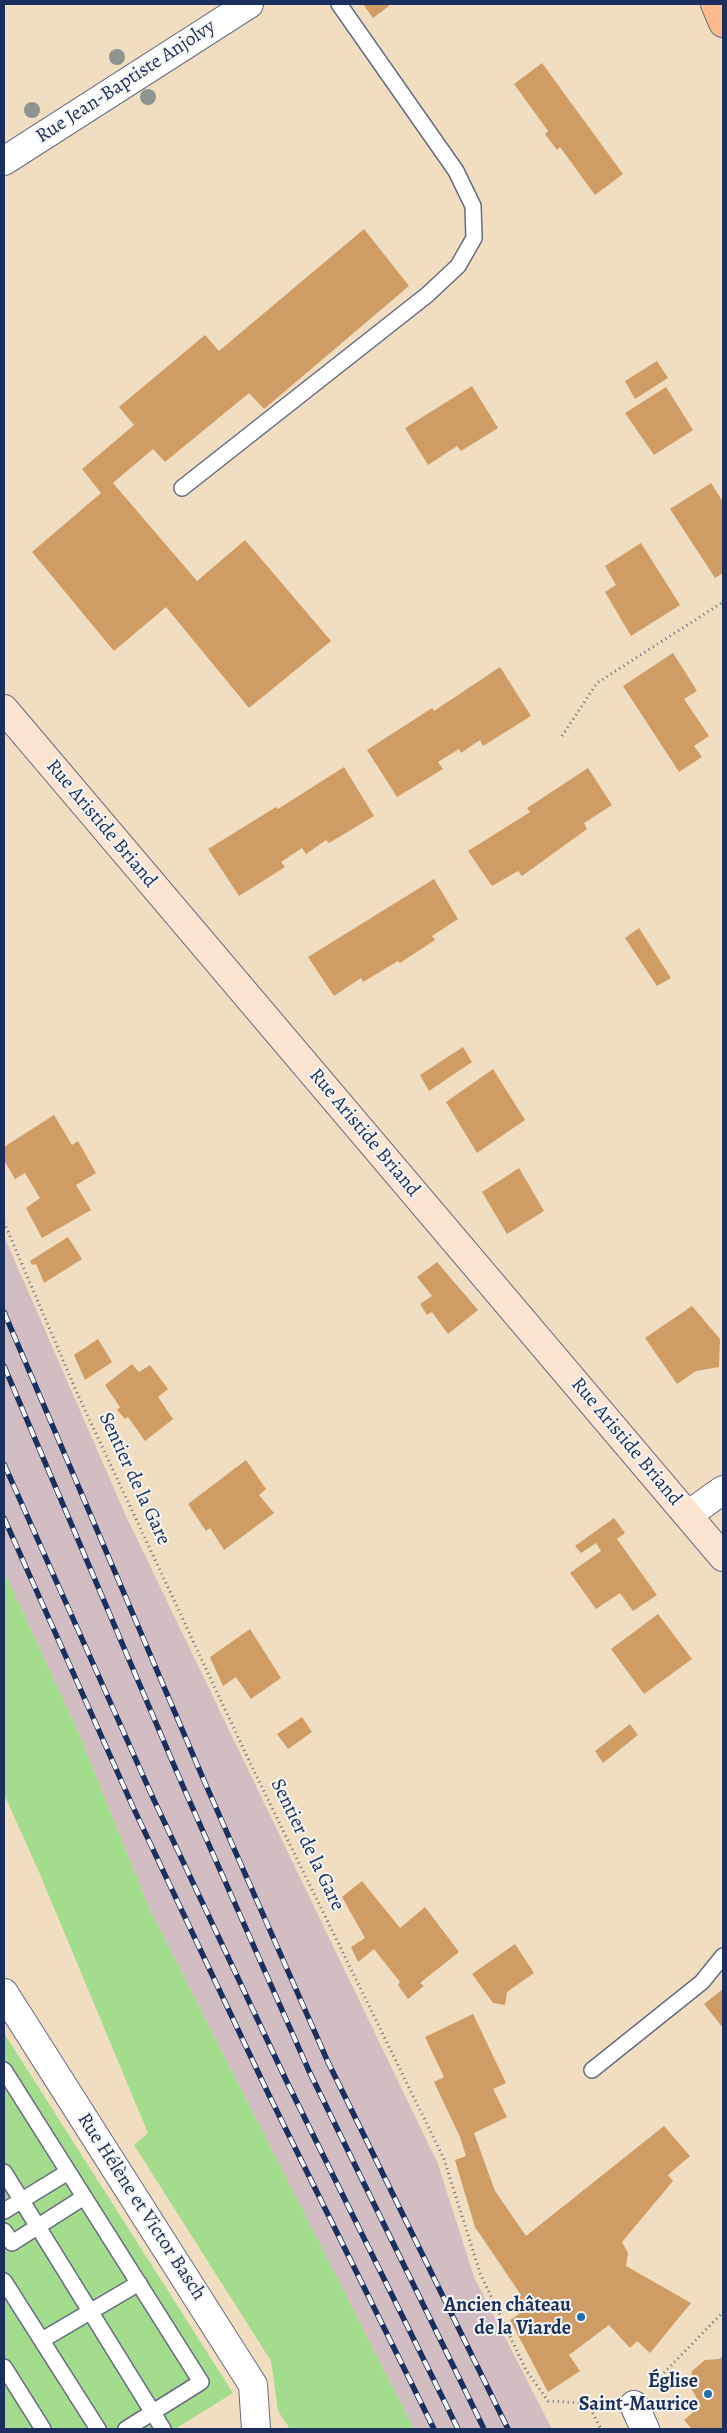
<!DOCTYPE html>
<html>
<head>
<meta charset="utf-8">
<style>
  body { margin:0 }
  #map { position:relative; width:727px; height:2433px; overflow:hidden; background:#f1dec0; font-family:Alegreya,serif }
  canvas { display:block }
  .frame { position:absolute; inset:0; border:5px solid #1b2f5e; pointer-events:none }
</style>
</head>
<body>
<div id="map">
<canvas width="727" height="2433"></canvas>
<div class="frame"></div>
</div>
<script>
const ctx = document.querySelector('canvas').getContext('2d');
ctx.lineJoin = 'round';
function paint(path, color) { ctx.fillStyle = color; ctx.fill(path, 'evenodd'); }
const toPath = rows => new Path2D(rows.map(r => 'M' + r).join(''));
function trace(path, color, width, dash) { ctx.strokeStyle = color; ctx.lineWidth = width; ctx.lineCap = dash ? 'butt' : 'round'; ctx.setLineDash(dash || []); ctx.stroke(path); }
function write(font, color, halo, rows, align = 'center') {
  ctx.font = font + ' Alegreya,serif'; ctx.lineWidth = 4; ctx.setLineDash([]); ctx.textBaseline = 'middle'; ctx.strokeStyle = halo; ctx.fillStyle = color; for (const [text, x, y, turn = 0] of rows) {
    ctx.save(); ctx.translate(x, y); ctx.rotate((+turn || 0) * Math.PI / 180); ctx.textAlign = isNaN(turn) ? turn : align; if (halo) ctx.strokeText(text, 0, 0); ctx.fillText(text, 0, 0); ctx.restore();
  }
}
const industrial = toPath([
  [4,1236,126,1516,438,2164,474,2277,552,2429,414,2429,150,1910,80,1736,4,1571]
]);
const green = toPath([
  [4,1571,80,1736,150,1910,414,2429,290,2429,278,2411,271,2361,134,2145,148,2133,39,1872,4,1794],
  [4,2033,233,2393,175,2429,4,2429]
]);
const building = toPath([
  [363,4,387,4,389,6,373,18],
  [542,63,623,174,595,195,560,147,557,150,545,134,548,131,514,84],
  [364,229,409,286,264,409,249,393,165,462,153,449,113,483,197,581,245,540,331,641,249,708,166,607,114,651,32,552,101,493,82,469,134,425,119,407,205,335,219,351],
  [657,361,668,378,635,399,625,381],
  [472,386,498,428,461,451,457,446,428,465,405,428],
  [666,387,693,430,654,455,625,413],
  [711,483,723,502,723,573,715,578,670,509],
  [641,543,680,605,631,636,605,592,616,585,605,566],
  [673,653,697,691,684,699,709,736,694,746,702,757,679,772,623,686],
  [500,667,531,716,483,746,480,740,461,753,459,749,438,762,443,769,397,797,367,750,432,708,434,711],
  [344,767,374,816,329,843,326,840,306,854,302,848,281,862,285,867,239,896,208,849,276,807,278,809],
  [588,768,612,805,584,823,587,829,522,876,518,871,492,886,468,851,530,812,527,808],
  [434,879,458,919,432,936,435,940,400,963,398,961,363,982,361,978,334,996,308,957],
  [639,928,671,978,657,986,625,938],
  [463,1047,472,1062,429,1091,420,1075],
  [493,1069,525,1120,477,1153,446,1102],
  [54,1115,72,1145,78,1141,96,1173,76,1185,91,1210,42,1238,26,1208,40,1198,25,1173,15,1179,4,1160,4,1147],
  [519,1168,544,1211,507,1234,482,1192],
  [68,1237,82,1259,44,1283,36,1264,32,1265,30,1261],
  [437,1262,478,1310,448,1334,432,1312,427,1315,420,1304,432,1296,417,1277],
  [692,1306,720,1339,719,1367,696,1371,677,1384,645,1338],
  [98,1339,112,1362,85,1380,74,1355],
  [132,1364,139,1372,150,1365,168,1389,158,1397,173,1419,145,1441,128,1417,125,1419,117,1410,120,1407,105,1385],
  [246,1460,266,1489,259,1495,274,1513,224,1550,210,1528,206,1531,188,1504],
  [614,1518,625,1533,617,1539,657,1595,633,1611,620,1593,596,1609,570,1573,601,1551,596,1543,581,1553,575,1546],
  [658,1614,692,1659,644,1694,611,1649],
  [250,1629,281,1678,251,1699,236,1677,223,1686,210,1657],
  [302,1717,312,1732,288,1749,277,1734],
  [630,1724,638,1735,603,1763,595,1751],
  [362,1881,400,1928,425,1907,459,1952,420,1983,424,1986,408,1999,398,1985,400,1982,374,1949,358,1962,351,1947,365,1938,342,1897],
  [515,1944,534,1973,507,1992,505,2005,493,2003,472,1974],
  [723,1989,723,2028,704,2004],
  [473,2014,506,2083,493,2089,507,2117,474,2133,495,2191,526,2236,664,2126,690,2156,668,2175,673,2181,622,2242,628,2253,626,2266,691,2303,650,2353,637,2341,630,2348,609,2325,569,2355,580,2371,548,2392,510,2320,519,2314,511,2301,521,2295,475,2227,455,2160,466,2156,460,2137,434,2082,444,2077,425,2037],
  [723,2355,723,2429,692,2429,684,2420,701,2406,690,2386,692,2371,705,2360,720,2359]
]);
const path = toPath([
  [562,736,597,683,723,602],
  [4,1222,77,1393,252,1767,444,2159,480,2273,526,2370,548,2401,602,2404],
  [657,2380,723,2312],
  [588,2404,601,2429]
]);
const lane = toPath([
  [182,488,427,295,458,266,474,238,473,206,456,171,339,4],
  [4,2070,201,2382,126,2429],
  [592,2070,702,1982,723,1956],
  [4,2172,163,2429],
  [4,2211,68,2172],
  [4,2231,12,2243,84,2197],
  [4,2281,98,2429],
  [42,2340,139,2283],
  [4,2367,43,2429]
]);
const street = toPath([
  [4,161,249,4],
  [688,1515,723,1490],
  [4,1993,253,2385,256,2429],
  [634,2405,645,2429]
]);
const secondary = toPath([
  [4,709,723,1557]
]);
const primary = toPath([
  [715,4,723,23]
]);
const rail = toPath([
  [4,1312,202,1776,328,2062,508,2429],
  [4,1366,182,1784,309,2071,484,2429],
  [4,1464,153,1798,287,2082,458,2429],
  [4,1518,133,1807,267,2091,434,2429]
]);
const trees = [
  [117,57],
  [148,97],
  [32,110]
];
const markers = [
  [581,2317,5,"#1f6fb2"],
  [708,2394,5,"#1f6fb2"]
];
const streetNames = [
  ["Rue Jean-Baptiste Anjolvy",126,82,-33],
  ["Rue Aristide Briand",101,824,50],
  ["Rue Aristide Briand",364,1133,50],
  ["Rue Aristide Briand",626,1442,50],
  ["Sentier de la Gare",134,1479,65],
  ["Sentier de la Gare",307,1845,64],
  ["Rue Hélène et Victor Basch",141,2207,57]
];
const poiNames = [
  ["Ancien château",571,2306],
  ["de la Viarde",571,2329],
  ["Église",698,2382],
  ["Saint-Maurice",698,2405]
];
paint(industrial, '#d2bec2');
paint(green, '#a4dc8d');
paint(building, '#d09c66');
trace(lane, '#666c80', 18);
trace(street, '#666c80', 30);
trace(secondary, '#666c80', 30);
trace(primary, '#666c80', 30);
trace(path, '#666c80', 3, [1, 4]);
trace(lane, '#fff', 15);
trace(street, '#fff', 28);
trace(secondary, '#fde4d1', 28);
trace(primary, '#fbbb8d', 28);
trace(rail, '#1b2f5e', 5.5);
trace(rail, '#f6f6f2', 4, [11]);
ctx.fillStyle = '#8e9591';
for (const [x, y] of trees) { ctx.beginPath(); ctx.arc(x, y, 8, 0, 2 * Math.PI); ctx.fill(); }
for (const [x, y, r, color] of markers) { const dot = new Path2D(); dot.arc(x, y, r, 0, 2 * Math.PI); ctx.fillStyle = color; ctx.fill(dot); trace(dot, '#f6f6f2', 2); }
write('20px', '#1b2f5e', '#f6f6f2', streetNames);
write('bold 20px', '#1b2f5e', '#f6f6f2', poiNames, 'right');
</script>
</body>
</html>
